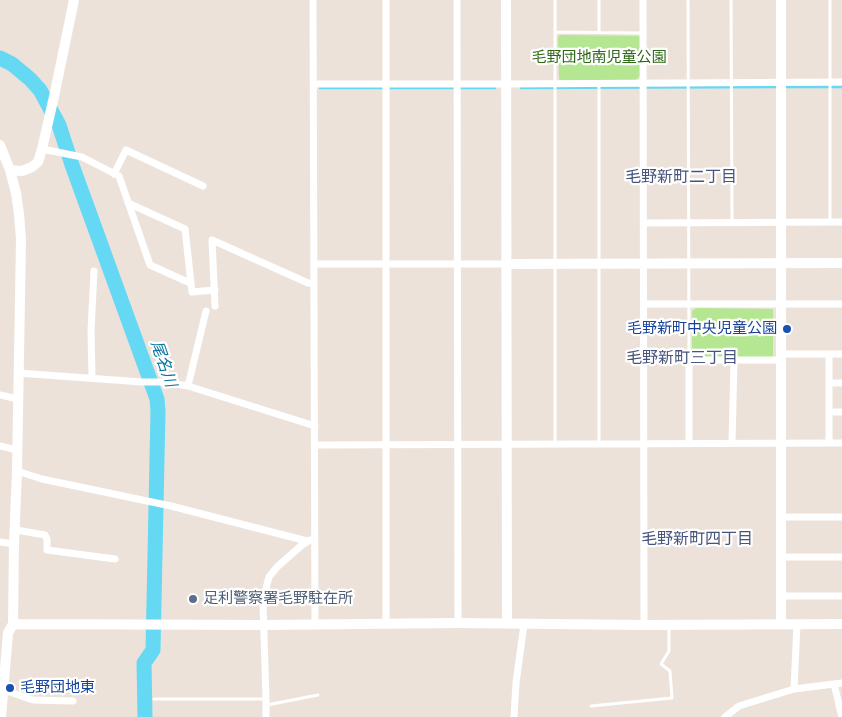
<!DOCTYPE html>
<html>
<head>
<meta charset="utf-8">
<style>
  body { margin:0 }
  canvas { display:block; background:#ece2d9 }
</style>
</head>
<body>
<canvas width="842" height="717"></canvas>
<script>
const ctx = document.querySelector('canvas').getContext('2d');
ctx.lineJoin = 'round';
function paint(path, color) { ctx.fillStyle = color; ctx.fill(path, 'evenodd'); }
const toPath = rows => new Path2D(rows.map(r => 'M' + r).join(''));
function trace(path, color, width, dash) { ctx.strokeStyle = color; ctx.lineWidth = width; ctx.lineCap = dash ? 'butt' : 'round'; ctx.setLineDash(dash || []); ctx.stroke(path); }
function write(font, color, halo, rows, align = 'center') {
  ctx.font = font + ' "Archivo Narrow","Noto Sans JP",sans-serif'; ctx.lineWidth = 4.5; ctx.setLineDash([]); ctx.textBaseline = 'middle'; ctx.strokeStyle = halo; ctx.fillStyle = color; for (const [text, x, y, turn = 0] of rows) {
    ctx.save(); ctx.translate(x, y); ctx.rotate((+turn || 0) * Math.PI / 180); ctx.textAlign = isNaN(turn) ? turn : align; if (halo) ctx.strokeText(text, 0, 0); ctx.fillText(text, 0, 0); ctx.restore();
  }
}
const green = toPath([
  [560,35,639,36,641,39,640,76,636,80,560,81,559,78,558,37],
  [696,308,773,309,773,358,695,358,692,356,692,311]
]);
const stream = toPath([
  [784,87,842,87],
  [320,88,495,88],
  [521,88,778,87]
]);
const river = toPath([
  [0,58,12,64,30,79,40,90,59,125,72,165,157,399,158,411,153,650,144,663,145,717]
]);
const lane = toPath([
  [555,0,555,443],
  [599,0,599,32],
  [688,0,689,359],
  [731,0,732,222],
  [555,32,643,33],
  [599,84,599,443],
  [830,221,830,0],
  [154,699,266,699],
  [267,705,318,695],
  [591,706,672,698,670,671,661,664,669,651,669,628]
]);
const street = toPath([
  [313,0,315,625],
  [457,0,458,623],
  [643,0,644,625],
  [314,84,506,84,842,82],
  [42,149,82,157,119,176,150,265,190,283],
  [114,174,126,150,203,186],
  [128,203,185,229,192,292,215,290],
  [644,223,842,222],
  [314,264,507,264],
  [644,304,842,304],
  [215,306,212,240,308,283,314,284],
  [781,354,842,354],
  [18,373,142,382,165,382,188,386,315,426],
  [92,378,91,331,94,271],
  [829,383,842,383],
  [188,386,206,311],
  [0,395,18,399],
  [829,412,842,412],
  [732,443,734,360],
  [829,443,829,354],
  [689,444,689,360,781,360],
  [315,445,842,443],
  [0,446,17,450],
  [17,471,42,479,171,506,307,541],
  [781,517,842,517],
  [16,530,45,535,47,539,47,550,115,559],
  [0,542,14,544],
  [781,557,842,557],
  [781,596,842,596],
  [386,624,386,0],
  [834,684,842,717],
  [794,689,797,624],
  [4,690,33,700,73,701],
  [266,717,266,699,263,603,266,588,269,577,277,567,302,545,310,540],
  [514,717,516,683,524,624],
  [725,717,739,706,794,689,842,683]
]);
const secondary = toPath([
  [506,0,507,624],
  [781,0,781,624],
  [0,145,10,170,16,193,19,214,21,239,17,471,14,544,13,624,8,633,1,717],
  [10,170,22,171,32,167,38,162,42,149,55,92,74,0],
  [507,264,842,263],
  [13,624,263,625,458,623,644,625,842,624]
]);
const markers = [
  [787,329,5,"#1a4fb4"],
  [193,599,5,"#5c6f8a"],
  [10,688,5,"#1a4fb4"]
];
const parkNames = [
  ["毛野団地南児童公園",599,58]
];
const transitNames = [
  ["毛野新町中央児童公園",777,329],
  ["毛野団地東",20,688,"left"]
];
const serviceNames = [
  ["足利警察署毛野駐在所",203,599]
];
const neighbourhoodNames = [
  ["毛野新町二丁目",681,178],
  ["毛野新町三丁目",682,359],
  ["毛野新町四丁目",697,540]
];
const waterNames = [
  ["尾名川",163,364,71]
];
paint(green, '#b5e692');
trace(stream, '#65d9f4', 2.5);
trace(river, '#65d9f4', 15);
trace(lane, '#fff', 3);
trace(street, '#fff', 7);
trace(secondary, '#fff', 10);
for (const [x, y, r, color] of markers) { const dot = new Path2D(); dot.arc(x, y, r, 0, 2 * Math.PI); ctx.fillStyle = color; ctx.fill(dot); trace(dot, '#fff', 2); }
write('15px', '#2d6816', '#fff', parkNames);
write('15px', '#164399', '#fff', transitNames, 'right');
write('15px', '#4e5e75', '#fff', serviceNames, 'left');
write('16px', '#47547b', '#fff', neighbourhoodNames);
write('italic 16px', '#07769e', '#fff', waterNames);
</script>
</body>
</html>
